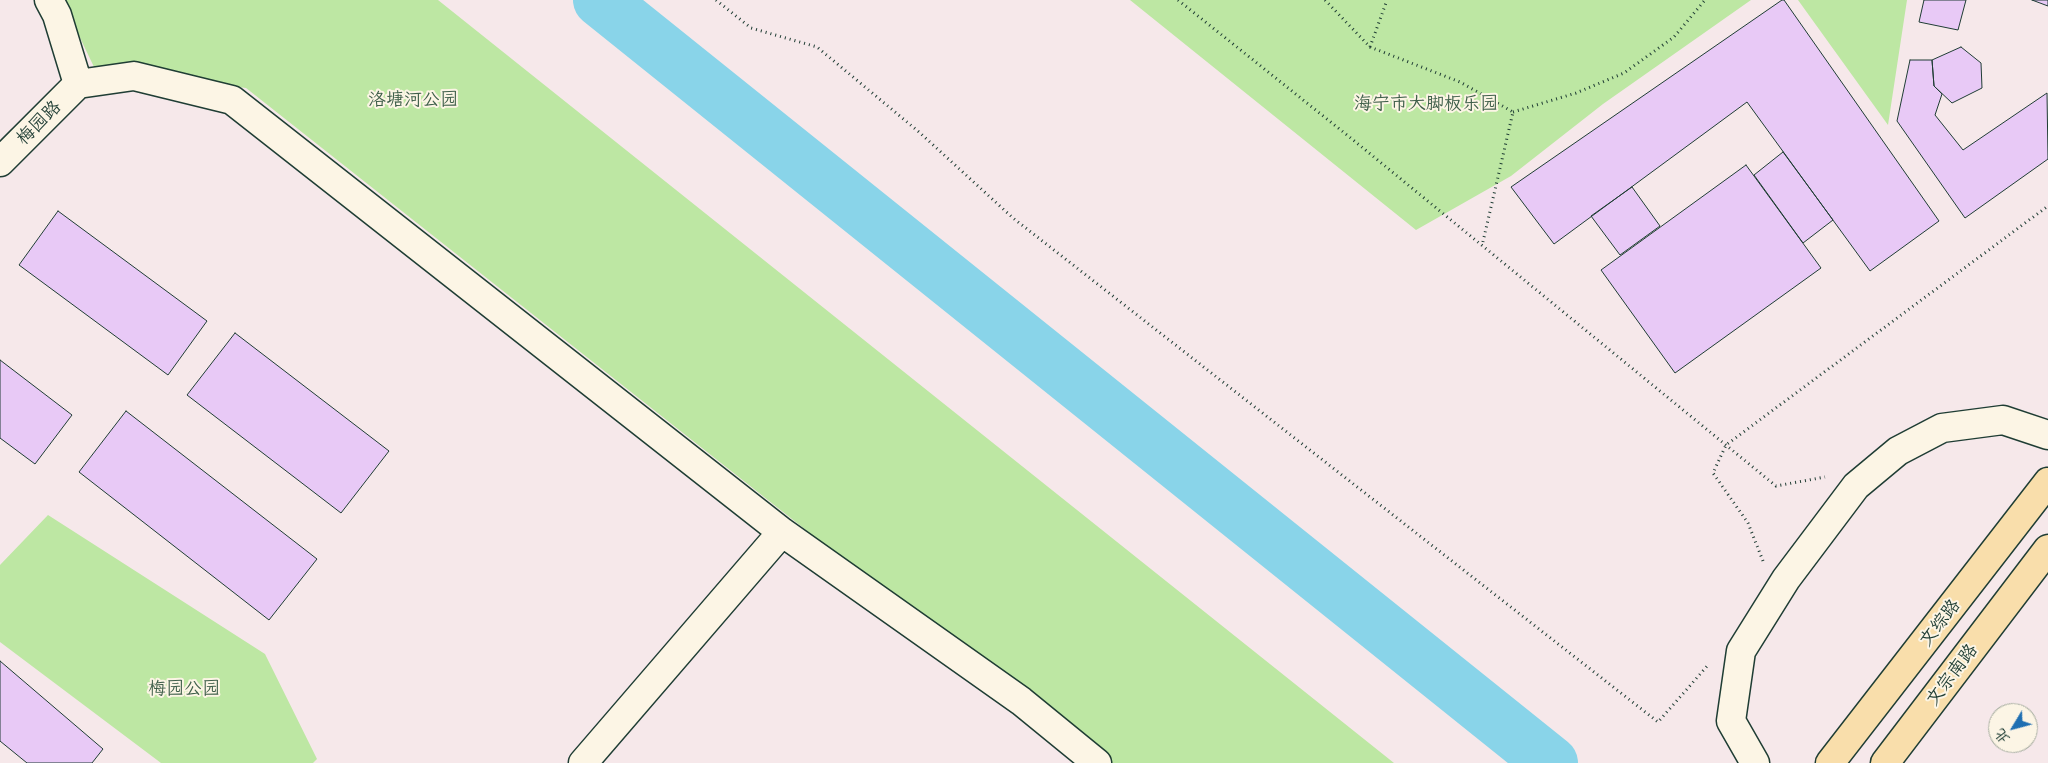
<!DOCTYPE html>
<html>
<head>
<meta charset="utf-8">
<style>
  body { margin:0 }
  #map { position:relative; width:2048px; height:763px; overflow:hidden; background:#f6e8ea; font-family:Delius,"LXGW WenKai TC",sans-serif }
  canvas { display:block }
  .north { position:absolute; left:1988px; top:703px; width:50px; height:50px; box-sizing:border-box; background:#fcf5e5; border:1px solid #a4ab9e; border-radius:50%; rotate:233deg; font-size:14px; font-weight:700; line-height:20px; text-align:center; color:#1f3d34 }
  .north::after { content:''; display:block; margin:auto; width:18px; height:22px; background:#1f6fb2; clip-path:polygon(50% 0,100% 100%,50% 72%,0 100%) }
</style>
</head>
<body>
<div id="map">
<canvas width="2048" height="763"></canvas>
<div class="north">北</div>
</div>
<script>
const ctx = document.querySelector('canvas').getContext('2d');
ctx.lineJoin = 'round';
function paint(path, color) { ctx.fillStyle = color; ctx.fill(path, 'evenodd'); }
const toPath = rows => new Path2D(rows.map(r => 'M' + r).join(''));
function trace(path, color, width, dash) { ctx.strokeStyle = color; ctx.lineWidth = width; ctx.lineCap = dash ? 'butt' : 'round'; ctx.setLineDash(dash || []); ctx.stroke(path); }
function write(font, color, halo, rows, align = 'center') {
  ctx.font = font + ' Delius,"LXGW WenKai TC",sans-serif'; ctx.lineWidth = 4; ctx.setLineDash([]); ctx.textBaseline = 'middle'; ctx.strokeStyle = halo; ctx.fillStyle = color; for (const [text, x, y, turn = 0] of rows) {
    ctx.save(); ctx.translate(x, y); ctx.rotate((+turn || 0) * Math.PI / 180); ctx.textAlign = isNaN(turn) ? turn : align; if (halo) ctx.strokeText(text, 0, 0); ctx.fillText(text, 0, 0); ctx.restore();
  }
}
const green = toPath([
  [62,0,438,0,1394,763,1101,763,246,88,94,67],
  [1130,0,1751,0,1603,104,1511,176,1416,230],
  [1798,0,1907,0,1888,125],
  [48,515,265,654,317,759,313,763,161,763,0,642,0,565]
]);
const river = toPath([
  [600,0,1551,763]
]);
const building = toPath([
  [1782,0,1784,0,1939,221,1870,271,1747,102,1554,244,1511,187,1782,0],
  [1924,0,1966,0,1958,30,1919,22,1924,0],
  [2032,0,2048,0,2048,6,2032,0],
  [1961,47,1981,63,1982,88,1952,103,1934,86,1932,60,1961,47],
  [1910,60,1932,60,1934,86,1942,94,1935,115,1963,150,2047,93,2048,159,1965,218,1897,121,1910,60],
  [1783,152,1833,220,1803,243,1754,175,1783,152],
  [1746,165,1821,268,1675,373,1601,270,1746,165],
  [1632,187,1660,226,1620,255,1591,216,1632,187],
  [58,211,207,321,168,375,19,265,58,211],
  [235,333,389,451,341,513,187,395,235,333],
  [0,360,72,415,35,464,0,438,0,360],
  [126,411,317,559,269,620,79,472,126,411],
  [0,661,103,749,92,763,27,763,0,741,0,661]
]);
const path = toPath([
  [716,0,751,28,817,47,919,132,1013,218,1658,722,1709,664],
  [1178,0,1352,139,1776,486,1825,477],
  [1325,0,1370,47,1460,82,1513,112,1482,246],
  [1370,47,1387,0],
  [1513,112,1576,93,1624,73,1674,37,1705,0],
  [1763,561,1748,523,1713,473,1726,445,2048,206]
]);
const minor = toPath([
  [49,0,57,15,78,84],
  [78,84,134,76,232,100,782,532,1021,701,1097,763],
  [0,162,78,84],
  [583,763,782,532],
  [1755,763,1731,721,1741,651,1786,579,1856,486,1898,451,1942,428,2003,420,2048,435]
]);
const major = toPath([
  [1830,763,2048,482],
  [1885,763,2048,549]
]);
const parkNames = [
  ["洛塘河公园",413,100],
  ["海宁市大脚板乐园",1426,104],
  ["梅园公园",184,689]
];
const streetNames = [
  ["梅园路",39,123,-45],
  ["文综路",1940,623,-52],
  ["文宗南路",1952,675,-53]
];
paint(green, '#bde7a3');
trace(river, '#89d4e9', 54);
paint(building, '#e8c9f6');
trace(building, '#1f3d34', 1);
trace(minor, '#1f3d34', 31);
trace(major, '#1f3d34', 31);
trace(path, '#1f3d34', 3, [1, 4]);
trace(minor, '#fcf5e5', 28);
trace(major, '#f9deab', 28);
write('18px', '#3f5f4a', '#fcf5e5', parkNames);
write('18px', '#1f3d34', '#fcf5e5', streetNames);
</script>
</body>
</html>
